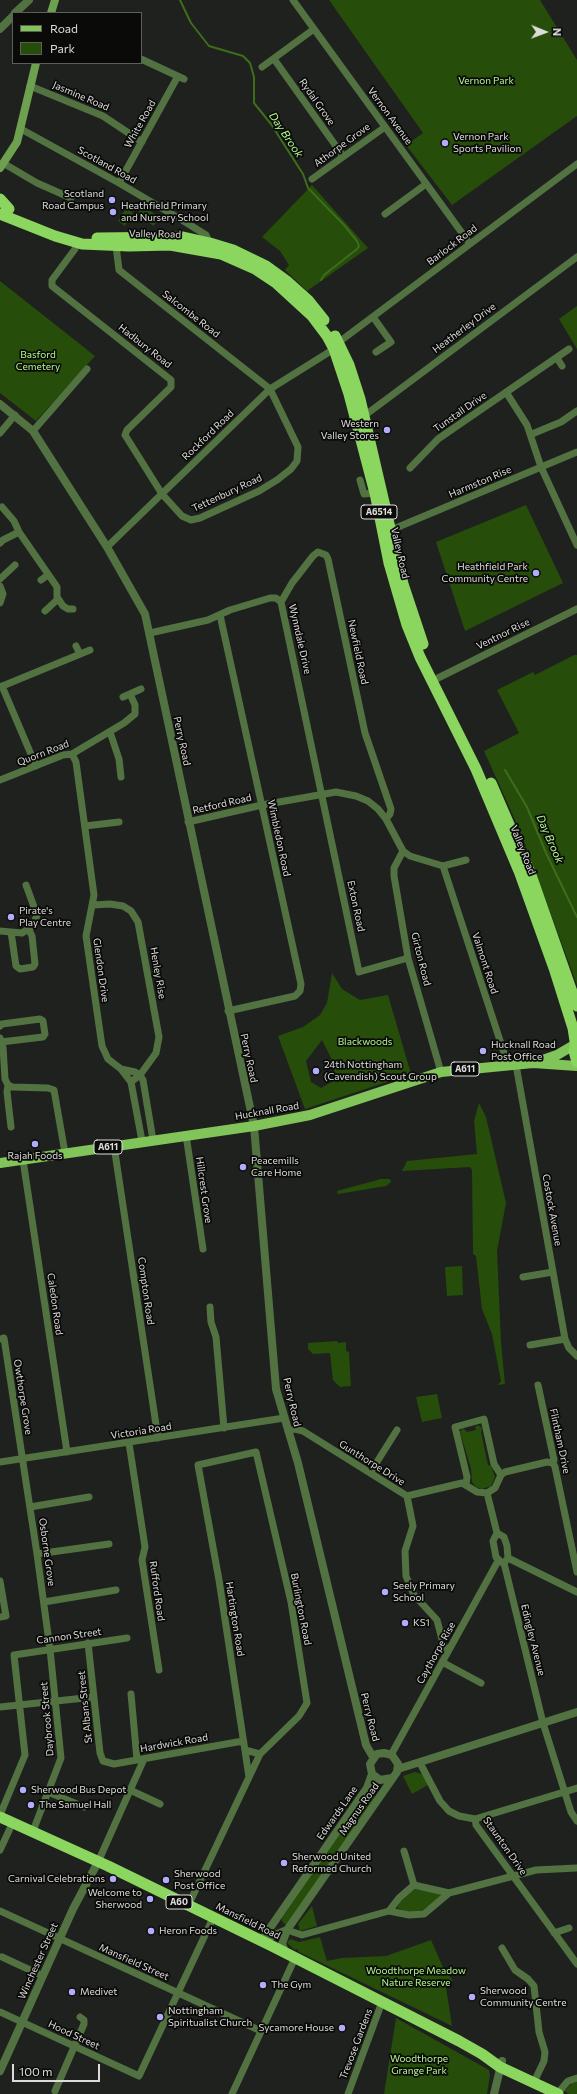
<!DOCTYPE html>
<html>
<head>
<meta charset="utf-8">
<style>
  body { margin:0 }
  #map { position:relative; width:577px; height:2094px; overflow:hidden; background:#1f211e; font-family:Commissioner,sans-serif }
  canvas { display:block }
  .legend { position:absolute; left:12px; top:12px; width:130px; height:52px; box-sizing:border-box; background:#0a0b09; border:1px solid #5e5f5d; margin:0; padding:5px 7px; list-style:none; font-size:12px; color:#dcdddb }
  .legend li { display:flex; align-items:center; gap:8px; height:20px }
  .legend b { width:20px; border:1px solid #5e5f5d }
  .north { position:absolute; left:525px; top:12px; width:40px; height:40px; -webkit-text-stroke:3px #0a0b09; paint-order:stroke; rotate:91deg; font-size:11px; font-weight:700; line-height:16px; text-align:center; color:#dcdddb }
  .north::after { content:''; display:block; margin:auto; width:14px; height:18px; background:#dcdddb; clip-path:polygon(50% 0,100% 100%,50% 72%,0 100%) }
  .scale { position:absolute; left:12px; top:2064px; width:88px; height:18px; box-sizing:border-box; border:2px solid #dcdddb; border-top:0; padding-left:5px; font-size:12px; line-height:14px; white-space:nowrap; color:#dcdddb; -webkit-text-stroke:3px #0a0b09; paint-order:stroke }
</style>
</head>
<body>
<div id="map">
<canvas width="577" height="2094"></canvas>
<ul class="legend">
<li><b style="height:5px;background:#81c55a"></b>Road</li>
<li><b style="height:11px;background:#264d09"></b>Park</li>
</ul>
<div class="north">N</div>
<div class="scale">100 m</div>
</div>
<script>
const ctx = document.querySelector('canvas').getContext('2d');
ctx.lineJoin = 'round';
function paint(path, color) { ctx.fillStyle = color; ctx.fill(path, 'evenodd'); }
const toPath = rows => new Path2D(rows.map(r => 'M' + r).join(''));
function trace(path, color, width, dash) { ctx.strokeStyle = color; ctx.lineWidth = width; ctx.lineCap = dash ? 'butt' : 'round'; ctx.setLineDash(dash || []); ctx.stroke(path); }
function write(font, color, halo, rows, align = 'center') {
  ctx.font = font + ' Commissioner,sans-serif'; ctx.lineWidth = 3.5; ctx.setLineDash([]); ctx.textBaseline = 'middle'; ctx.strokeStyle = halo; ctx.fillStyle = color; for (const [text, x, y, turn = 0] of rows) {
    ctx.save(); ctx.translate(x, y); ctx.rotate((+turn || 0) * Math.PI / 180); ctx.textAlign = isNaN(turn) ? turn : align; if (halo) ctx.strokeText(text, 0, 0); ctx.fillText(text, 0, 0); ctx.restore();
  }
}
const green = toPath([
  [329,0,540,0,577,60,577,116,452,205,406,145,423,133],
  [312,185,368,248,307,291,285,270,289,265,280,251,262,237],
  [143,206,159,217,154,226,137,215],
  [126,208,133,213,125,226,118,221],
  [0,281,95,356,36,421,0,393],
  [577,306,577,349,559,319],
  [526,505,563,583,465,631,436,542],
  [574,655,577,655,577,985,520,831,484,751,519,733,497,690,533,672,535,675],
  [332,973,342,989,360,1000,388,995,411,1074,305,1109,278,1036,303,1027,320,1015,327,1003],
  [322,1040,334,1064,335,1080,321,1088,311,1082,306,1061],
  [479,1103,486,1117,506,1203,497,1251,501,1342,505,1384,498,1385,501,1381,492,1334,482,1309,476,1256,473,1254,472,1170,470,1167,402,1171,407,1161,477,1154,474,1121],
  [381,1179,390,1179,391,1182,386,1186,338,1194,337,1191],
  [462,1266,463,1295,447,1296,445,1267],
  [337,1341,338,1343,346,1342,346,1351,349,1352,351,1386,340,1387,333,1380,330,1353,313,1354,308,1349,308,1343],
  [437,1394,442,1418,422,1422,416,1397],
  [478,1425,482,1428,481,1432,488,1465,491,1466,495,1477,491,1486,482,1489,476,1487,472,1482,471,1469,460,1432,463,1428,467,1432,476,1430,475,1427],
  [415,1772,422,1774,428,1785,412,1794,403,1776],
  [373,1796,375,1797,286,1925,282,1921,282,1918,363,1799],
  [415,1889,437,1891,441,1893,441,1896,419,1913,411,1913,397,1908,400,1902],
  [312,1906,317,1926,300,1931,298,1924],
  [320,1937,327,1961,342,1958,386,1956,431,1940,442,1965,453,1981,445,1981,452,2026,299,1952,297,1949,295,1950,287,1943,290,1939,299,1942],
  [396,2018,489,2070,490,2075,487,2094,384,2094],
  [577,2082,577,2094,569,2094,564,2091,572,2083]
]);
const stream = toPath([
  [180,0,191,23,209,46,243,56,250,63,254,77,254,103,271,124,303,174,308,188,344,225,357,241,359,246,357,249,324,275,321,280],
  [505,770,527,807,546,853,577,917]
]);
const minor = toPath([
  [293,0,470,244],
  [141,59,184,79],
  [274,59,343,156],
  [262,67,314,29],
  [30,86,103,116,142,142],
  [21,129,119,183,182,220,206,235,210,243],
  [3,163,37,183,71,198],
  [312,179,385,127],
  [119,183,178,76],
  [385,214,426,184],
  [77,243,75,249,52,280,52,286,171,380,171,387,127,430,125,435,162,494,182,516,191,520,200,518,259,491,277,480,291,469,297,461,298,447,270,389,119,270,116,246],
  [373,317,391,342,376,352],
  [339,342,577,164],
  [557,358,562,366],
  [506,392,527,425,541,467,577,545],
  [364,416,577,257],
  [33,431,87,369],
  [0,433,15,415],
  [532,434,561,422,577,411],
  [410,468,438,439,569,349],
  [360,480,364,494,375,493],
  [2,507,14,521,19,532,57,587,57,597,63,606,68,609,73,609],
  [391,530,577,452],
  [0,543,3,540,19,532],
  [107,547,270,389,334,349],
  [0,579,15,565],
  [41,580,48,575],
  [0,586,3,594,0,603],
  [281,602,292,583,313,556,318,552,326,555,328,559,365,733,391,809,390,814,386,819],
  [45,611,58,599],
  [220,615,301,984,300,991,295,996,228,1011],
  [150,633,208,620,230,610,270,598,276,598,281,602,359,972,408,958],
  [76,646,80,654],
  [438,678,577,609],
  [2,686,36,766],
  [0,687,90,650],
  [123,697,141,689],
  [110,732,119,759,121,777],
  [72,754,76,762,94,895,86,936,102,1046,108,1059,121,1069,131,1082,142,1141],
  [0,780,63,755,72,754,124,723,135,714,135,705,130,694],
  [188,822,262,805,336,792,356,796,368,801,378,809,386,819,403,851,410,856,443,866,466,860],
  [85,826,119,822],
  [403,851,394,868,394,876,408,958,441,1072],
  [443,866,508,1065],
  [93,905,110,904,123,906,131,911,138,922,159,1037,156,1053,140,1075,131,1082],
  [0,931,22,933,33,926,37,915,26,885],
  [11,932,16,966,20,969,33,967,35,964,32,936,29,930],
  [0,1026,2,1024,40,1019,43,1021,45,1034,43,1037,1,1042],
  [0,1038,3,1047,5,1079,8,1085,12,1087,48,1088,54,1090,65,1153],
  [516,1065,565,1339,569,1348,577,1356],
  [121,1069,135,1072,140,1075,143,1080,153,1140],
  [8,1085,7,1092,11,1127],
  [186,1135,203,1249],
  [114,1146,158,1438],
  [23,1160,67,1452],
  [523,1277,553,1272],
  [210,1307,211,1322,216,1337,224,1428],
  [0,1339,4,1338,37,1554,50,1649,61,1758,33,1831],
  [530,1345,565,1339],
  [538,1385,554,1460,553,1463,555,1467,577,1572],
  [288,1431,295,1429,303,1431,407,1496,462,1483,477,1492,487,1493,495,1488,501,1475,505,1472,547,1462,553,1463],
  [129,1443,145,1547,142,1560,159,1670],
  [0,1462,284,1418],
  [370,1473,397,1430],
  [466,1484,467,1477,455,1427,484,1419,494,1464,501,1475],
  [487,1493,497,1533,504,1537,507,1546,508,1558,504,1563],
  [407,1496,413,1526,405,1551,406,1576,414,1595,437,1620,444,1647,449,1649],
  [30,1507,89,1497],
  [497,1533,493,1541,496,1557,501,1562],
  [37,1554,109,1544],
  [508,1558,577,1592],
  [504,1563,543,1723,571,1812,577,1821],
  [0,1581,6,1616,0,1617],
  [44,1602,116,1590],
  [88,1643,100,1753,103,1761,114,1764,243,1741],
  [442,1662,481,1683],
  [131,1694,137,1760],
  [0,1707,94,1697],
  [245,1750,260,1754],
  [391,1755,498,1561],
  [420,1763,440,1801,449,1811,459,1816,475,1819,577,1788],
  [130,1790,160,1804],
  [48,1792,84,1807],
  [0,1815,25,1755,14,1655,127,1638],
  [475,1819,476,1825,577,1964],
  [0,1850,13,1822],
  [404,1851,414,1885],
  [98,1862,144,1759],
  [188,1906,260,1754,299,1716,307,1703,291,1602,256,1452,198,1465,219,1580,249,1777],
  [0,1911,261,2031],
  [389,1911,399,1898,414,1885,449,1893],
  [287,1930,302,1935,389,1911,409,1915,424,1914,449,1893,536,1870,577,1868],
  [554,1933,569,1928],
  [502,1948,515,1970,528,1979,534,1986,539,2032,545,2052,544,2061,534,2082],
  [2,1957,43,1976],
  [0,2012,139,2076,213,1918],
  [55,2091,84,2024,84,2020,80,2017],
  [232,2094,295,1958],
  [348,2094,382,2002],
  [557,2094,568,2081,577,2078]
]);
const tertiary = toPath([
  [15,13,29,0],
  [0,29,13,16],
  [0,404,33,431,107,547,145,614,254,1126,276,1389,298,1463,366,1745,373,1757],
  [398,1769,577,1712],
  [263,1940,287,1930],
  [261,1941,367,1788,372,1774],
  [286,1954,282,1944,287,1930,397,1772,398,1764,392,1755,384,1753,377,1754,370,1764,372,1774,380,1780,392,1778],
  [0,2071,73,1909,98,1862],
  [494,2094,502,2061]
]);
const secondary = toPath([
  [51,13,55,0],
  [0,168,17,142,36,63]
]);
const primary = toPath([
  [537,1062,557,1055,574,1045],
  [0,1163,254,1126,310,1115,441,1072,533,1063,577,1066]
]);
const trunk = toPath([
  [0,199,9,209],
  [0,214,55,236,82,244,129,246,170,245,221,254,255,269,276,283,312,316,327,336,334,349,349,394,375,493,389,563,407,625,420,657,476,769,519,871,555,971,573,1028,575,1041],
  [97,238,183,237,210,243,233,250,266,266,288,282,308,300,324,320],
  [335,336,349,365,360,399,403,584,423,644],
  [491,783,531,875,577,1006],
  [577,1038,574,1051,577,1062],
  [0,1817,108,1866,272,1946,459,2041,482,2054,500,2067,558,2094]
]);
const markers = [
  [445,143,4,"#b1adfa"],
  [112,200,4,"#b1adfa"],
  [113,212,4,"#b1adfa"],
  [387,430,4,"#b1adfa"],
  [536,573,4,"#b1adfa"],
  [11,917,4,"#b1adfa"],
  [483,1051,4,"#b1adfa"],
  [316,1071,4,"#b1adfa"],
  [35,1144,4,"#b1adfa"],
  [243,1167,4,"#b1adfa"],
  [385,1592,4,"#b1adfa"],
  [405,1623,4,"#b1adfa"],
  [23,1790,4,"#b1adfa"],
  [31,1805,4,"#b1adfa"],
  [284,1863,4,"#b1adfa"],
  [113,1879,4,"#b1adfa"],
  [166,1880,4,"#b1adfa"],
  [150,1899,4,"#b1adfa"],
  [151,1931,4,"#b1adfa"],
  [263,1985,4,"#b1adfa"],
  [72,1992,4,"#b1adfa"],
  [472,1997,4,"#b1adfa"],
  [160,2017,4,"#b1adfa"],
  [342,2028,4,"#b1adfa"]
];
const shields = [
  [379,512,36],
  [465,1069,28],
  [108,1147,28],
  [179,1902,26]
];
const shieldNames = [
  ["A6514",379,512],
  ["A611",465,1069],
  ["A611",108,1147],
  ["A60",179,1902]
];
const parkNames = [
  ["Vernon Park",486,81],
  ["Basford",38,355],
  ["Cemetery",38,367],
  ["Blackwoods",365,1042],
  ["Woodthorpe Meadow",416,1971],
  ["Nature Reserve",416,1983],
  ["Woodthorpe",419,2059],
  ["Grange Park",419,2071]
];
const streetNames = [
  ["Jasmine Road",81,96,23],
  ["Rydal Grove",317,102,55],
  ["Vernon Avenue",390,116,54],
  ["White Road",140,124,-61],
  ["Athorpe Grove",342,145,-36],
  ["Scotland Road",107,165,29],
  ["Valley Road",155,234,1],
  ["Barlock Road",452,245,-37],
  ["Salcombe Road",191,314,38],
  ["Heatherley Drive",464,328,-37],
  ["Hadbury Road",145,346,38],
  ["Tunstall Drive",460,412,-35],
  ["Rockford Road",208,435,-44],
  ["Harmston Rise",480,482,-23],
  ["Tettenbury Road",227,493,-25],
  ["Valley Road",400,553,77],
  ["Ventnor Rise",503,634,-26],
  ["Wynndale Drive",300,639,77],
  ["Newfield Road",358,652,78],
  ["Perry Road",182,741,78],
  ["Quorn Road",43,753,-21],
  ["Retford Road",222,804,-13],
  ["Wimbledon Road",279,838,78],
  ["Valley Road",523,850,68],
  ["Exton Road",356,906,78],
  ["Girton Road",421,959,76],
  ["Valmont Road",485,963,72],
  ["Glendon Drive",101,970,82],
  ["Henley Rise",158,973,80],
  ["Perry Road",249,1058,78],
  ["Hucknall Road",267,1111,-10],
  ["Hillcrest Grove",204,1190,82],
  ["Costock Avenue",552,1210,80],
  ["Compton Road",146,1291,82],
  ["Caledon Road",55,1304,82],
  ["Owthorpe Grove",23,1397,81],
  ["Perry Road",292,1402,77],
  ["Victoria Road",141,1431,-9],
  ["Flintham Drive",560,1441,78],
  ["Gunthorpe Drive",372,1463,32],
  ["Osborne Grove",47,1552,82],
  ["Rufford Road",157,1591,82],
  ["Burlington Road",301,1609,79],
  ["Hartington Road",235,1619,81],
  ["Cannon Street",69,1636,-8],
  ["Edingley Avenue",533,1640,76],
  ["Caythorpe Rise",436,1653,-61],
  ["St Albans Street",85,1707,-96],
  ["Perry Road",370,1717,76],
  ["Daybrook Street",47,1719,-95],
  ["Hardwick Road",174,1743,-10],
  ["Magnus Road",359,1809,-55],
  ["Edwards Lane",337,1813,-55],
  ["Staunton Drive",505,1846,55],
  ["Mansfield Road",248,1921,26],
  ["Winchester Street",38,1961,-66],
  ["Mansfield Street",134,1962,24],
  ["Hood Street",74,2035,25],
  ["Trevose Gardens",356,2044,-69]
];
const poiNames = [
  ["Vernon Park",453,137],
  ["Sports Pavilion",453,149],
  ["Scotland",104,194,"right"],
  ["Road Campus",104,206,"right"],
  ["Heathfield Primary",121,206],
  ["and Nursery School",121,218],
  ["Western",379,424,"right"],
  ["Valley Stores",379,436,"right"],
  ["Heathfield Park",528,567,"right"],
  ["Community Centre",528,579,"right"],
  ["Pirate's",19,911],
  ["Play Centre",19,923],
  ["Hucknall Road",491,1045],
  ["Post Office",491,1057],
  ["24th Nottingham",324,1065],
  ["(Cavendish) Scout Group",324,1077],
  ["Rajah Foods",35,1156,"center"],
  ["Peacemills",251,1161],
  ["Care Home",251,1173],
  ["Seely Primary",393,1586],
  ["School",393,1598],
  ["KS1",413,1623],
  ["Sherwood Bus Depot",31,1790],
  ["The Samuel Hall",39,1805],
  ["Sherwood United",292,1857],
  ["Reformed Church",292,1869],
  ["Sherwood",174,1874],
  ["Post Office",174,1886],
  ["Carnival Celebrations",105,1879,"right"],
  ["Welcome to",142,1893,"right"],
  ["Sherwood",142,1905,"right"],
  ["Heron Foods",159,1931],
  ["The Gym",271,1985],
  ["Sherwood",480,1991],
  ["Community Centre",480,2003],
  ["Medivet",80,1992],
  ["Nottingham",168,2011],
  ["Spiritualist Church",168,2023],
  ["Sycamore House",334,2028,"right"]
];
const waterNames = [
  ["Day Brook",286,135,56],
  ["Day Brook",550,839,66]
];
paint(green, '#264d09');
trace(stream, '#3c6e1b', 2);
trace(minor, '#527241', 7);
trace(tertiary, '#527241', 8);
trace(secondary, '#6da14f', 8);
trace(primary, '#81c55a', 10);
trace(trunk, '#8ad65e', 11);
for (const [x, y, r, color] of markers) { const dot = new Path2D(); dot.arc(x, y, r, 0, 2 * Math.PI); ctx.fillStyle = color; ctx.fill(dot); trace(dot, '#0a0b09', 1.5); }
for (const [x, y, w] of shields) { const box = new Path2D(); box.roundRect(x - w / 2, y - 7, w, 14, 3); ctx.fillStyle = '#0a0b09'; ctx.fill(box); trace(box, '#dcdddb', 1); }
write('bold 9px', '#dcdddb', null, shieldNames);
write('10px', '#b2f88d', '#0a0b09', parkNames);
write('10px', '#dcdddb', '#0a0b09', streetNames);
write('10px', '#dcdddb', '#0a0b09', poiNames, 'left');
write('italic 11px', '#b4fa8e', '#0a0b09', waterNames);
</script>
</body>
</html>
